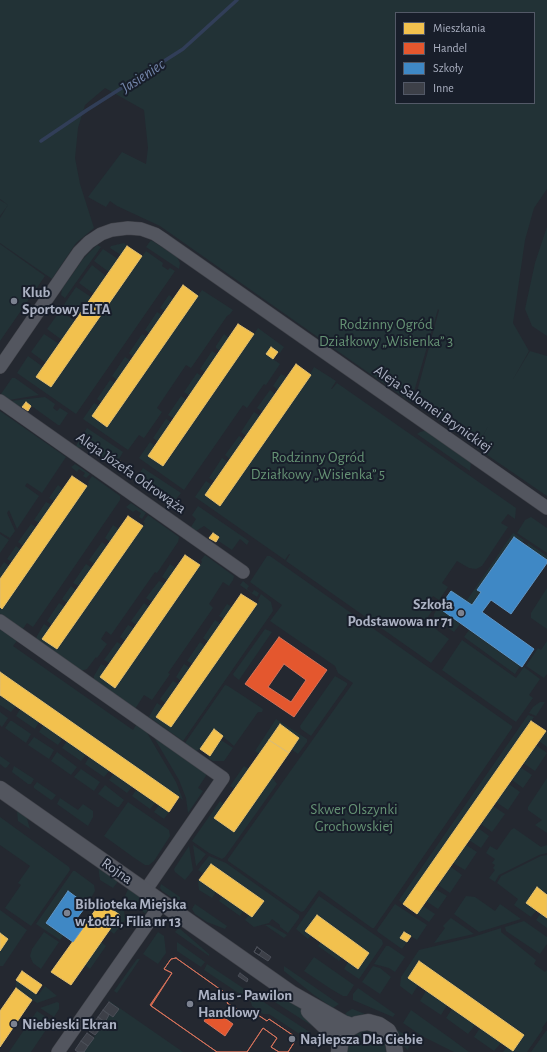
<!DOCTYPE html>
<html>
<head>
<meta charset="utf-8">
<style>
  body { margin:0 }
  #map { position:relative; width:547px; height:1052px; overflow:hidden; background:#242830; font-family:"Alegreya Sans",sans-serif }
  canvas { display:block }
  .legend { position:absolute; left:395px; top:12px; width:140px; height:92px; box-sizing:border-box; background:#181e2a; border:1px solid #535967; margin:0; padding:5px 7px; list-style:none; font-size:12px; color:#acb2c3 }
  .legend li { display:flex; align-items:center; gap:8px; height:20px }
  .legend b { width:20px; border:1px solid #535967 }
</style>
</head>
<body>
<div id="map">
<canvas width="547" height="1052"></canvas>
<ul class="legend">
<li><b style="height:11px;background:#f2c14e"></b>Mieszkania</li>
<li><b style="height:11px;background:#e4572e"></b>Handel</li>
<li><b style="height:11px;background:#3f88c5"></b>Szkoły</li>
<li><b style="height:11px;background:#3d4048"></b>Inne</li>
</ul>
</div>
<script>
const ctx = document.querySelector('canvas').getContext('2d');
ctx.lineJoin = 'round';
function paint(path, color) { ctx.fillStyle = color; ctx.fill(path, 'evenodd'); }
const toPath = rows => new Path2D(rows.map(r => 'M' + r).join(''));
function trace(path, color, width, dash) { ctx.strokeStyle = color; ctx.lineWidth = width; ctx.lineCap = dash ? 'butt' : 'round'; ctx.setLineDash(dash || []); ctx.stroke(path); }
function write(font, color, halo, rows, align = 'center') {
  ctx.font = font + ' "Alegreya Sans",sans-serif'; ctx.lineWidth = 4; ctx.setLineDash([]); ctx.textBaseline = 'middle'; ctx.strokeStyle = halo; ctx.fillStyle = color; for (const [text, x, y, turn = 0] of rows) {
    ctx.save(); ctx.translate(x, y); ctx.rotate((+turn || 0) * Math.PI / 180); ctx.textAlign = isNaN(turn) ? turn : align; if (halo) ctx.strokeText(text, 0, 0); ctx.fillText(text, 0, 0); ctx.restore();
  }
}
const green = toPath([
  [0,0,547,0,547,189,534,208,525,240,513,323,529,351,512,381,530,351,547,356,547,496,477,448,488,426,477,447,414,403,439,310,438,309,411,402,366,371,160,226,117,206,110,201,106,207,88,197,122,152,146,164,148,148,144,110,105,88,85,105,78,128,75,158,80,184,94,228,76,243,52,279,0,243,0,218,8,205,0,199],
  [396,13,534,13,534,103,396,103],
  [0,200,8,205,0,216],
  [547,227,547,336,532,326,525,309,535,263],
  [151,240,177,257,180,263,179,269,146,247],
  [124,243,127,246,121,255,110,248,111,246],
  [0,244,45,276,0,341],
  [97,245,101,247,65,298,61,295,62,289,83,259],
  [103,249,118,259,109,272,94,261],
  [146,251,163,263,162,266,168,270,170,268,175,271,76,414,17,373,28,356,43,367,36,377,51,387],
  [92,265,106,276,94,294,79,283],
  [76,287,91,297,78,317,63,306],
  [202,290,233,310,230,314,227,316,191,368,186,365,157,408,162,412,144,438,139,435,128,450,83,419,94,403,99,406,92,416,107,427],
  [169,295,174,299,165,311,160,308],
  [60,311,75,321,62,340,47,329],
  [157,312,162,315,150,334,145,330],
  [258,328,284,347,280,353,271,347,266,354,280,364,266,385,264,384,247,408,243,405,184,490,139,458,150,442,155,446,148,456,164,466],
  [44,334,59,344,46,363,31,352],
  [142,334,147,337,133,357,129,353],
  [224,334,229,338,220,351,216,348,216,346],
  [212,351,218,355,206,372,200,369],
  [125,357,131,361,117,380,112,376],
  [314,367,336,381,331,389,332,389,337,383,516,508,515,519,508,514,501,523,508,527,482,566,476,569,469,568,457,561,442,583,448,587,439,600,433,596,431,599,437,604,425,621,449,639,431,663,286,561,290,554,289,554,285,560,195,497,206,481,212,485,205,495,220,506,311,375,310,374],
  [197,373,203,377,190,396,184,392],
  [281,374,287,377,278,390,273,386],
  [12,378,15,378,39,395,9,400,1,394],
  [110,380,115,383,102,403,97,399],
  [270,390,275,394,263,412,257,408],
  [181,396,187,400,174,419,168,415],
  [45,397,55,404,53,408,57,411,60,408,68,413,60,425,58,425,26,402,21,408,10,401],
  [0,411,66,457,42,493,27,483,25,486,39,496,17,529,9,510,7,513,15,531,10,538,0,532],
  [254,412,260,416,246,436,241,432],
  [166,419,171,422,158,442,153,438],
  [87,428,123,452,119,459,120,461,114,465,87,446,77,448,76,446,77,444],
  [424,431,428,431,471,460,470,471,417,434,420,432],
  [239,436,244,439,230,459,225,455],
  [222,458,228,462,214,481,209,478],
  [75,464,90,474,86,478,83,476,85,473,79,469,77,472,71,467],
  [143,468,181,493,172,504,141,483,137,477],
  [92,476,120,496,120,500,33,627,27,623,22,630,0,614,0,607,2,608,87,486,89,483,88,482],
  [58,485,63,489,54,501,49,498],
  [46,502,52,505,39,523,34,520],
  [131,503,146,513,142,519,139,517,141,513,136,510,133,512,126,507],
  [198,506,249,541,247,545,240,539,232,550,217,540,219,537,204,526,196,531,191,527,196,519,192,515],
  [148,515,179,537,178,542,157,573,155,572,111,635,106,631,101,639,107,644,97,658,96,657,87,669,81,671,36,639,37,636,44,624,50,628,57,649,145,523,143,522],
  [531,517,547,528,547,553,517,533,525,520],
  [31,524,36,527,23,546,18,542],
  [113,525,119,529,110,542,105,538],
  [513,533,524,540,522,542,514,537,477,590,481,592,472,605,451,591,452,590,467,600],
  [0,534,9,540,0,553],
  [102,542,107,546,94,564,89,560],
  [528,543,547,556,547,560,527,546],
  [16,546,21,550,12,562,7,559],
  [205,555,234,576,233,580,229,586,223,582,209,604,213,608,168,673,170,674,152,700,144,695,135,709,94,680,94,676,101,664,107,667,100,677,115,688,202,562,201,560],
  [267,556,270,556,512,726,512,728,374,928,372,928,319,890,304,911,301,912,228,861,228,859,353,683,338,673,335,666,270,621,282,605,250,582],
  [4,562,9,566,0,579,0,568],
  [86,564,92,568,79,586,73,583],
  [170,564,176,568,167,580,162,577],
  [159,581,165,584,152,602,146,598],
  [243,581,249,586,247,589,252,593,254,590,259,593,257,597,240,585],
  [71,586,76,590,67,603,62,599],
  [547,588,547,629,531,618,531,613],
  [261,594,271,602,273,611,183,741,149,717,150,715,157,703,163,707,156,717,171,727,259,601,258,600],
  [59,603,65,607,52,625,47,621],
  [144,603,149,607,136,625,131,621],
  [227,604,232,607,224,619,219,616],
  [439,608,460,624,454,632,434,618,434,614,437,609],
  [215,620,221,624,208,642,203,638],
  [128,625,134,628,125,641,120,637],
  [0,626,19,638,13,646,133,730,138,722,143,726,176,782,183,800,0,672],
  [265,629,272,632,239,680,234,676,233,674],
  [469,630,520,666,515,674,464,637],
  [462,640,516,678,524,667,540,679,529,695,533,698,516,722,442,670],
  [547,641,547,674,544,678,526,666,538,648,541,650],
  [117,642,122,645,109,663,104,660],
  [200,642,205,646,193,664,187,661],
  [184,664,190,668,181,681,176,677],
  [335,676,347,683,347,685,311,736,301,729,300,726],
  [173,681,178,684,165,703,160,699],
  [225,685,228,686,263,709,262,712,258,712,234,746,214,729,200,749,196,751,185,743],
  [0,695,16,706,11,712,0,705],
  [540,702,545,702,536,716,529,713,533,707],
  [20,709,39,722,35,729,16,716],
  [0,712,8,718,2,727,0,725],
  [528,715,534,717,403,904,399,900],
  [276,719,307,739,307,742,298,754,291,749,299,738,280,724,259,754,255,751],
  [10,721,12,721,31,734,26,743,5,728],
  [43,725,63,738,58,745,39,732],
  [149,729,209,771,198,788,203,791,188,813,186,798,179,780],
  [545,731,547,733,547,747,539,741],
  [34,737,54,750,49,759,28,745],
  [221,740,233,748,224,761,213,761,208,758],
  [67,741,86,755,81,761,62,748],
  [536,745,547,753,535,771,523,763],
  [57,752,77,767,71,775,51,761],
  [0,756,10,763,7,767,5,768,0,764],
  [89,757,109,771,104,777,85,764],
  [14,766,34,779,31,784,28,784,12,772],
  [244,766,249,769,235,789,230,786],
  [520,767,532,775,523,788,512,780],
  [81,769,100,782,94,791,74,777],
  [113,774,132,787,127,793,109,780],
  [272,777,277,784,225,857,222,859,209,853,192,841,220,801,224,804,214,818,234,832],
  [547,778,547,833,535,825,542,820,528,810,528,807],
  [37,782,56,795,53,799,51,800,34,788,34,786],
  [509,784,520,792,508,810,496,802],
  [105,785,124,800,119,807,117,807,98,794],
  [136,790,155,803,150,809,132,796],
  [60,798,78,810,83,804,93,811,93,817,88,826,57,804],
  [128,802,169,830,170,836,154,861,149,865,145,865,133,857,104,836],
  [159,805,169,812,164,819,154,812],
  [493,806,505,814,492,832,481,824],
  [19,810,26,815,30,829,18,821,17,811],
  [0,817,69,867,70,870,31,926,5,908,21,885,18,883,30,866,0,845],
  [478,828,489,836,481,848,469,840],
  [514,828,541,847,547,845,547,853,539,855,499,875,495,882,489,878,495,870,493,868,495,865,492,863,495,859,486,853,490,846,497,850,511,830],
  [193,845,206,854,197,865,196,866],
  [466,845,477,852,465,870,453,863],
  [189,846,193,870,185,880,175,872,174,869],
  [547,855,547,895,537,888,526,903,537,910,531,917,514,905,518,899,497,883,501,876,541,856],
  [209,856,226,863,299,915,299,918,288,933,280,927,280,925,272,919,269,923,254,927,245,920,249,915,253,917,264,901,211,864,204,874,198,870],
  [98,866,119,880,113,888,100,880],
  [451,867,462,875,450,893,438,885],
  [73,871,75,871,94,885,95,891,87,905,68,891,46,923,64,935,60,940,36,924],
  [199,880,216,892,212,898,199,890,198,881],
  [161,884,180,897,180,903,162,891,160,888],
  [129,887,146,901,148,908,146,914,128,900,125,896],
  [435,889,447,896,438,909,426,901],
  [222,896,243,911,240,916,219,901],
  [319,896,382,940,383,944,359,979,344,969,348,962,358,968,369,953,317,916,306,931,311,935,308,939,296,929],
  [466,896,475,897,495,911,500,904,521,919,479,932,454,914],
  [195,904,227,926,225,929,207,922,195,914,192,909],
  [395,904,427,925,417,940,404,932,401,938,407,942,402,949,378,932,377,930],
  [117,906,124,910,125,920,114,934,109,930,120,916,114,911],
  [423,906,435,914,429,922,417,914],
  [0,910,27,930,3,966,0,966,0,951,8,939,0,933],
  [541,913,547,918,547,928,536,920],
  [451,918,474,934,434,943,445,928,443,926],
  [524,921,547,937,547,944,540,954,506,931,505,927],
  [265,925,270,925,287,935,284,938],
  [179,928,209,954,209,956,175,932],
  [501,928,501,932,536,960,534,964,545,972,547,970,547,1021,542,1028,543,1029,527,1052,503,1052,507,1047,513,1051,524,1034,419,962,408,978,418,985,412,995,400,986,401,977,419,950,473,937],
  [44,932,59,942,41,969,33,963,30,956,32,949],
  [158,932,164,936,166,953,158,964,143,954],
  [101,942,106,946,90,969,85,965],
  [177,942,205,962,201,967,177,951],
  [321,942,342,957,339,961,318,946],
  [386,946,389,946,405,957,395,972,389,968,374,964],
  [314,957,354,985,347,996,343,996,331,989,304,971],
  [137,959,140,959,117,993,114,991],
  [207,964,246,990,244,994,240,994,204,970],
  [284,966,339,1004,333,1008,314,995,284,971],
  [373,966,380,968,391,977,380,994,362,982],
  [16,980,38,995,45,986,57,996,37,1003,16,988],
  [358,988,395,1014,393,1017,353,1000,353,994],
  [426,991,447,1005,441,1015,420,1001],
  [270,992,295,1003,303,1010,317,1029,267,997],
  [253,995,311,1033,307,1040,304,1038,306,1035,303,1033,301,1035,269,1014,263,1014,252,1006,250,999],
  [107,1000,108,1000,183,1052,84,1052,109,1015,113,1017,119,1009],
  [57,1002,59,1003,59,1009,54,1017,40,1008],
  [352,1009,355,1010,377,1019,354,1019,343,1017,347,1012],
  [452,1009,475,1025,468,1034,446,1018],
  [411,1010,450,1038,469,1052,454,1052,422,1036,403,1023],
  [37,1011,52,1021,31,1052,9,1052],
  [386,1023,407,1036,410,1043,408,1050,402,1045],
  [480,1028,501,1043,494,1051,474,1037],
  [363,1031,375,1032,381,1037,385,1043,386,1052,347,1052,348,1046,351,1039,356,1034],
  [546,1031,547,1031,547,1052,531,1052]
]);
const homes = toPath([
  [127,246,142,256,51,387,36,377,127,246],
  [183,285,198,296,107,427,92,416,183,285],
  [238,324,254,334,163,466,148,456,238,324],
  [271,347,278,352,273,359,266,354,271,347],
  [296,364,311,375,220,506,205,495,296,364],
  [26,402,31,406,28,411,22,407,26,402],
  [120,461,124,466,118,470,114,465,120,461],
  [72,476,87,486,2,609,0,607,0,579,72,476],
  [128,516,143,526,57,649,42,639,128,516],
  [213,533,219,537,216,542,209,538,213,533],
  [185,555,200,565,115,688,100,677,185,555],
  [241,594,257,604,171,727,156,717,241,594],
  [0,672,179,797,169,812,0,695,0,672],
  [531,721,546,731,417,914,403,904,531,721],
  [280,724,299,738,289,753,269,740,280,724],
  [214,729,223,736,210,756,200,749,214,729],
  [269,740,289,753,234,832,214,818,269,740],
  [211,864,264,901,252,917,199,880,211,864],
  [537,887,547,895,547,918,526,903,537,887],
  [101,902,120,915,71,985,51,972,101,902],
  [317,915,369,953,358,969,305,931,317,915],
  [404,932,411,936,407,942,400,938,404,932],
  [0,933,8,939,0,951,0,933],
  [419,961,524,1035,513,1051,408,978,419,961],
  [22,971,42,985,36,994,16,980,22,971],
  [16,988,32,1000,0,1047,0,1011,16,988]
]);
const shops = toPath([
  [279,637,327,670,294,717,245,684,279,637],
  [284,664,306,680,291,702,268,687,284,664],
  [176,958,231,997,227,1003,249,1017,252,1011,267,1021,269,1019,294,1036,295,1041,288,1052,279,1052,271,1047,277,1038,263,1028,247,1052,217,1052,150,1005,172,973,164,969,171,959,176,958],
  [212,1009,233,1024,225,1036,204,1021,212,1009],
  [176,958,231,997,227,1003,249,1017,252,1011,267,1021,269,1019,294,1036,295,1041,288,1052,279,1052,271,1047,277,1038,263,1028,247,1052,217,1052,151,1006,172,973,164,969,171,959,176,958]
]);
const schools = toPath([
  [514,537,547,560,547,563,511,614,491,600,482,612,534,649,522,667,439,608,451,591,472,605,481,592,477,590,514,537],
  [68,891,87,905,74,922,83,928,73,942,46,923,68,891]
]);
const stream = toPath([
  [41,141,87,110,183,49,237,0]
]);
const building = toPath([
  [257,947,271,957,268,961,254,952,257,947],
  [257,947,262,951,259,955,254,952,257,947],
  [240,973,248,979,247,982,238,976,240,973],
  [109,1002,119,1009,113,1017,103,1010,109,1002],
  [103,1010,109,1015,105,1022,98,1017,103,1010],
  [98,1017,105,1022,100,1028,93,1024,98,1017],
  [93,1024,100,1029,95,1035,89,1031,93,1024],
  [87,1033,94,1038,88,1046,81,1041,87,1033],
  [81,1041,88,1046,84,1052,78,1052,75,1050,81,1041]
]);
const minor = toPath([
  [0,367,79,252,89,242,101,234,112,230,128,228,141,229,155,234,164,240,547,508],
  [0,401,243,572],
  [0,621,223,778,145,891],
  [58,1052,162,903]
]);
const tertiary = toPath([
  [0,789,292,994,343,1023,352,1026],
  [309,1011,330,1031,339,1043],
  [339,1052,341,1038,348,1029,357,1024,368,1022,379,1025,388,1031,393,1041,395,1052]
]);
const markers = [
  [14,301,4,"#7c8290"],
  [461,613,4,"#7c8290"],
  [67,913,4,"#7c8290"],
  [190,1004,4,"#7c8290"],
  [14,1024,4,"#7c8290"],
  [292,1039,4,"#7c8290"]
];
const poiNames = [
  ["Klub",22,292],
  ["Sportowy ELTA",22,309],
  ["Szkoła",453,604,"right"],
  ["Podstawowa nr 71",453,621,"right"],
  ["Biblioteka Miejska",75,904],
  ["w Łodzi, Filia nr 13",75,921],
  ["Malus - Pawilon",198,995],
  ["Handlowy",198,1012],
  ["Niebieski Ekran",22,1024],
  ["Najlepsza Dla Ciebie",300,1039]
];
const parkNames = [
  ["Rodzinny Ogród",386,324],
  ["Działkowy „Wisienka” 3",386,341],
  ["Rodzinny Ogród",318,457],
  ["Działkowy „Wisienka” 5",318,474],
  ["Skwer Olszynki",354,809],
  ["Grochowskiej",354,826]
];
const streetNames = [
  ["Aleja Salomei Brynickiej",433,409,35],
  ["Aleja Józefa Odrowąża",131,473,35],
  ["Rojna",117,871,35]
];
const waterNames = [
  ["Jasieniec",143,76,-33]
];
paint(green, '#223236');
paint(homes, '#f2c14e');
trace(homes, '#ddbc71', 1);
paint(shops, '#e4572e');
trace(shops, '#d3725b', 1);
paint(schools, '#3f88c5');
trace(schools, '#6095c4', 1);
trace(stream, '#313e58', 3.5);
paint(building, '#3d4048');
trace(building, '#4b4f58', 1);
trace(minor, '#404249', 14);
trace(tertiary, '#404249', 17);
trace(minor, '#53565f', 13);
trace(tertiary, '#53565f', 16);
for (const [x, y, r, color] of markers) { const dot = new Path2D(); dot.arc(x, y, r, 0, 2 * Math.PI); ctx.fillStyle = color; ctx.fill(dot); trace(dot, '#181e2a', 1.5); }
write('bold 15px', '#acb2c3', '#181e2a', poiNames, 'left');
write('15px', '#659274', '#181e2a', parkNames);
write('15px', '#acb2c3', '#181e2a', streetNames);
write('italic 16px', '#7486ab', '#181e2a', waterNames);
</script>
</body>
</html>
